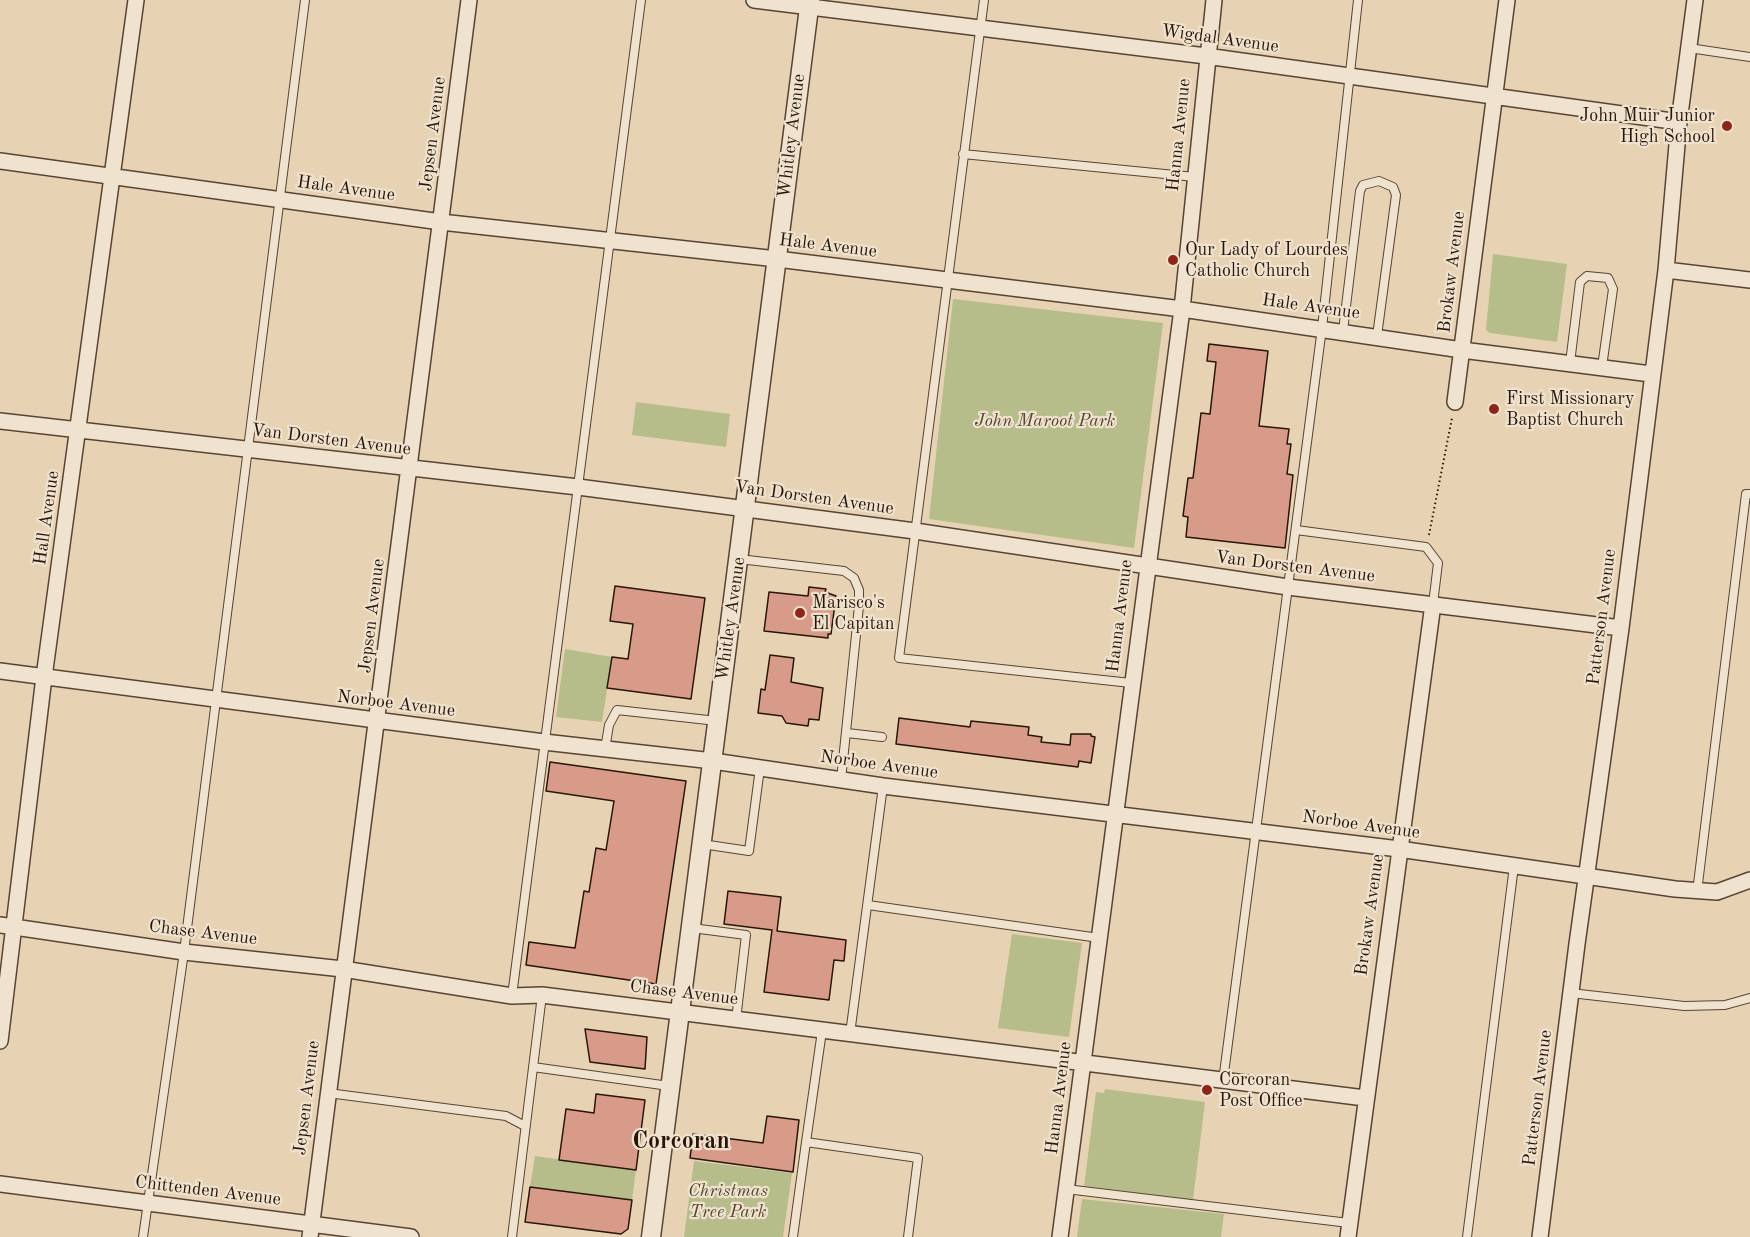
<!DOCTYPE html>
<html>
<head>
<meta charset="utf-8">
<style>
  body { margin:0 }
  canvas { display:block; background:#e7d3b3 }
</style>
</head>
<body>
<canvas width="1750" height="1237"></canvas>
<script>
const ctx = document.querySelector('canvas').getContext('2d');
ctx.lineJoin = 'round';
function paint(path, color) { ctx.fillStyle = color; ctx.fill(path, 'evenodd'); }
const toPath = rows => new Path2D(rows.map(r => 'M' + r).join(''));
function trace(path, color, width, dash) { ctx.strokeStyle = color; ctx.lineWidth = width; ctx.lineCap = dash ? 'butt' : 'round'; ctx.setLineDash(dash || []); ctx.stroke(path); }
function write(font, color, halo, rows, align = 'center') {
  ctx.font = font + ' "Old Standard TT",serif'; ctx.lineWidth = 4.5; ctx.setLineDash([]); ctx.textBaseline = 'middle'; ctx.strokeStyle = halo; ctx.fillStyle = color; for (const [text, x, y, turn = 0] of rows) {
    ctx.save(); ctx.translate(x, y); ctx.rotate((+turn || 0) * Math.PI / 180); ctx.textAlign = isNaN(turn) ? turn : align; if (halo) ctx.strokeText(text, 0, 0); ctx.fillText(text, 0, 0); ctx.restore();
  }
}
const green = toPath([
  [1493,254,1567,264,1557,342,1490,333,1486,330],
  [953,299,1163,323,1134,548,929,519],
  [636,402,730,414,726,447,632,435],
  [565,649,612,657,602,722,556,717],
  [1012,934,1082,943,1069,1037,998,1028],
  [1105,1089,1205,1102,1193,1200,1084,1186,1096,1092,1104,1093],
  [535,1156,636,1170,632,1200,530,1187],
  [694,1161,792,1173,783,1237,684,1237],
  [1082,1199,1224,1214,1221,1237,1077,1237]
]);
const building = toPath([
  [1209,344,1268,351,1259,426,1289,429,1287,444,1291,444,1287,474,1293,475,1285,548,1186,537,1188,517,1183,516,1188,478,1193,478,1201,413,1210,414,1216,362,1207,361,1209,344],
  [615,586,705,598,691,699,607,688,612,657,628,659,633,624,610,621,615,586],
  [809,587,826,589,825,592,836,596,831,634,828,634,828,638,764,631,769,592,808,596,809,587],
  [770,655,794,658,791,682,823,688,819,720,809,719,808,726,786,723,782,716,758,713,761,689,765,690,770,655],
  [899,718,970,727,971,721,1029,727,1028,735,1042,737,1041,742,1070,745,1071,734,1091,734,1091,736,1095,737,1091,763,1079,761,1078,767,896,744,899,718],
  [550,762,686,781,656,984,526,965,529,942,575,948,584,891,589,892,596,848,606,850,614,801,546,791,550,762],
  [728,891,781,897,777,931,846,940,844,961,834,960,829,1000,764,992,772,930,724,924,728,891],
  [585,1029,647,1037,645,1069,590,1062,585,1029],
  [596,1094,645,1100,636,1170,559,1160,566,1109,594,1113,596,1094],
  [767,1116,799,1120,793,1172,690,1158,693,1134,763,1143,767,1116],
  [530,1187,632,1200,628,1229,621,1234,525,1222,530,1187]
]);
const path = toPath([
  [1429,535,1452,418]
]);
const service = toPath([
  [984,0,899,658,1131,683],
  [1689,48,1750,57],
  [963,154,1195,177],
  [1343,331,1360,191,1363,185,1379,181,1393,187,1396,195,1377,336],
  [1570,363,1580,282,1587,276,1608,278,1613,289,1602,367],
  [1296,530,1426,547,1438,563,1433,604],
  [739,559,844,571,854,578,859,590,859,606,841,780],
  [847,733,882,737],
  [605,749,609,725,617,710,717,721],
  [702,844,749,851,760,768],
  [1697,892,1746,494,1750,494],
  [868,905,1099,938],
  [692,928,746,935,736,1020],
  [1571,993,1684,1006,1725,1005,1750,998],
  [512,996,641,0],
  [850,1034,883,786],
  [533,1067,669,1086],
  [1223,1081,1322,328,1358,0],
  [328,1093,506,1116,525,1126],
  [806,1142,822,1031],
  [1066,1189,1349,1223],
  [143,1237,184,952,305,0],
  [512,1237,542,995],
  [793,1237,806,1142,918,1158,908,1237],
  [1467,1237,1514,866]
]);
const minor = toPath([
  [754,0,1206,56,1679,122],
  [0,161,441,222,777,259,1182,309,1462,350,1651,374],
  [1666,270,1750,280],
  [1455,402,1507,0],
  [0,421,578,487,915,531,1288,587,1621,628],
  [0,671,544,742,713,761,883,786,1399,849,1675,889,1717,892,1750,880],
  [0,925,184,952,343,969,512,996,542,995,1365,1098],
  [0,1041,44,677,136,0],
  [0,1184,411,1237],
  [310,1237,469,0],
  [1060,1237,1182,309,1214,0],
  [1348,1237,1433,604],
  [1540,1237,1577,944,1621,628,1666,270,1679,122,1695,0]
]);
const tertiary = toPath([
  [651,1237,810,0]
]);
const markers = [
  [1727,126,6,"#8f2418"],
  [1173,260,6,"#8f2418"],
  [1494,409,6,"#8f2418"],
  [800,613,6,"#8f2418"],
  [1207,1090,6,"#8f2418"]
];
const streetNames = [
  ["Wigdal Avenue",1220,39,8],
  ["Jepsen Avenue",433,134,-83],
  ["Hanna Avenue",1179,135,-84],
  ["Whitley Avenue",792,136,-83],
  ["Hale Avenue",346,189,8],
  ["Hale Avenue",828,246,7],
  ["Brokaw Avenue",1452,272,-83],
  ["Hale Avenue",1311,307,8],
  ["Van Dorsten Avenue",331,440,7],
  ["Van Dorsten Avenue",814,498,8],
  ["Hall Avenue",47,518,-82],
  ["Van Dorsten Avenue",1295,567,7],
  ["Jepsen Avenue",372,616,-83],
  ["Hanna Avenue",1120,616,-83],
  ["Patterson Avenue",1602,617,-83],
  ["Whitley Avenue",731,619,-82],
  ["Norboe Avenue",396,704,7],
  ["Norboe Avenue",879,765,8],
  ["Norboe Avenue",1361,825,8],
  ["Brokaw Avenue",1370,915,-82],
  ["Chase Avenue",203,933,7],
  ["Chase Avenue",684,993,7],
  ["Jepsen Avenue",307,1098,-83],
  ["Hanna Avenue",1059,1098,-83],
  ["Patterson Avenue",1538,1098,-83],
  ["Chittenden Avenue",208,1191,7]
];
const poiNames = [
  ["John Muir Junior",1715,116,"right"],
  ["High School",1715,137,"right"],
  ["Our Lady of Lourdes",1185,250],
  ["Catholic Church",1185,271],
  ["First Missionary",1506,399],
  ["Baptist Church",1506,420],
  ["Marisco's",812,603],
  ["El Capitan",812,624],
  ["Corcoran",1219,1080],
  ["Post Office",1219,1101]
];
const parkNames = [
  ["John Maroot Park",1045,421],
  ["Christmas",728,1191],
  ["Tree Park",728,1212]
];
const districtNames = [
  ["Corcoran",681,1142]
];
paint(green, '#b7bc8b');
paint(building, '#d99b89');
trace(building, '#281507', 1.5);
trace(service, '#584432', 10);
trace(minor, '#584432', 18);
trace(tertiary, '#584432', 21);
trace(path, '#281507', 2, [1.5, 3]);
trace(service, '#efe2ce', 8);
trace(minor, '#efe2ce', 15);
trace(tertiary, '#efe2ce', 18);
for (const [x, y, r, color] of markers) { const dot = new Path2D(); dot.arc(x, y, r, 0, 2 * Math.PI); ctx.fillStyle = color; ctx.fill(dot); trace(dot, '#efe2ce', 2); }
write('18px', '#281507', '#efe2ce', streetNames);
write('18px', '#281507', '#efe2ce', poiNames, 'left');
write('italic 18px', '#53472f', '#efe2ce', parkNames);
write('bold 24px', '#281507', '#efe2ce', districtNames);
</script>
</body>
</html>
